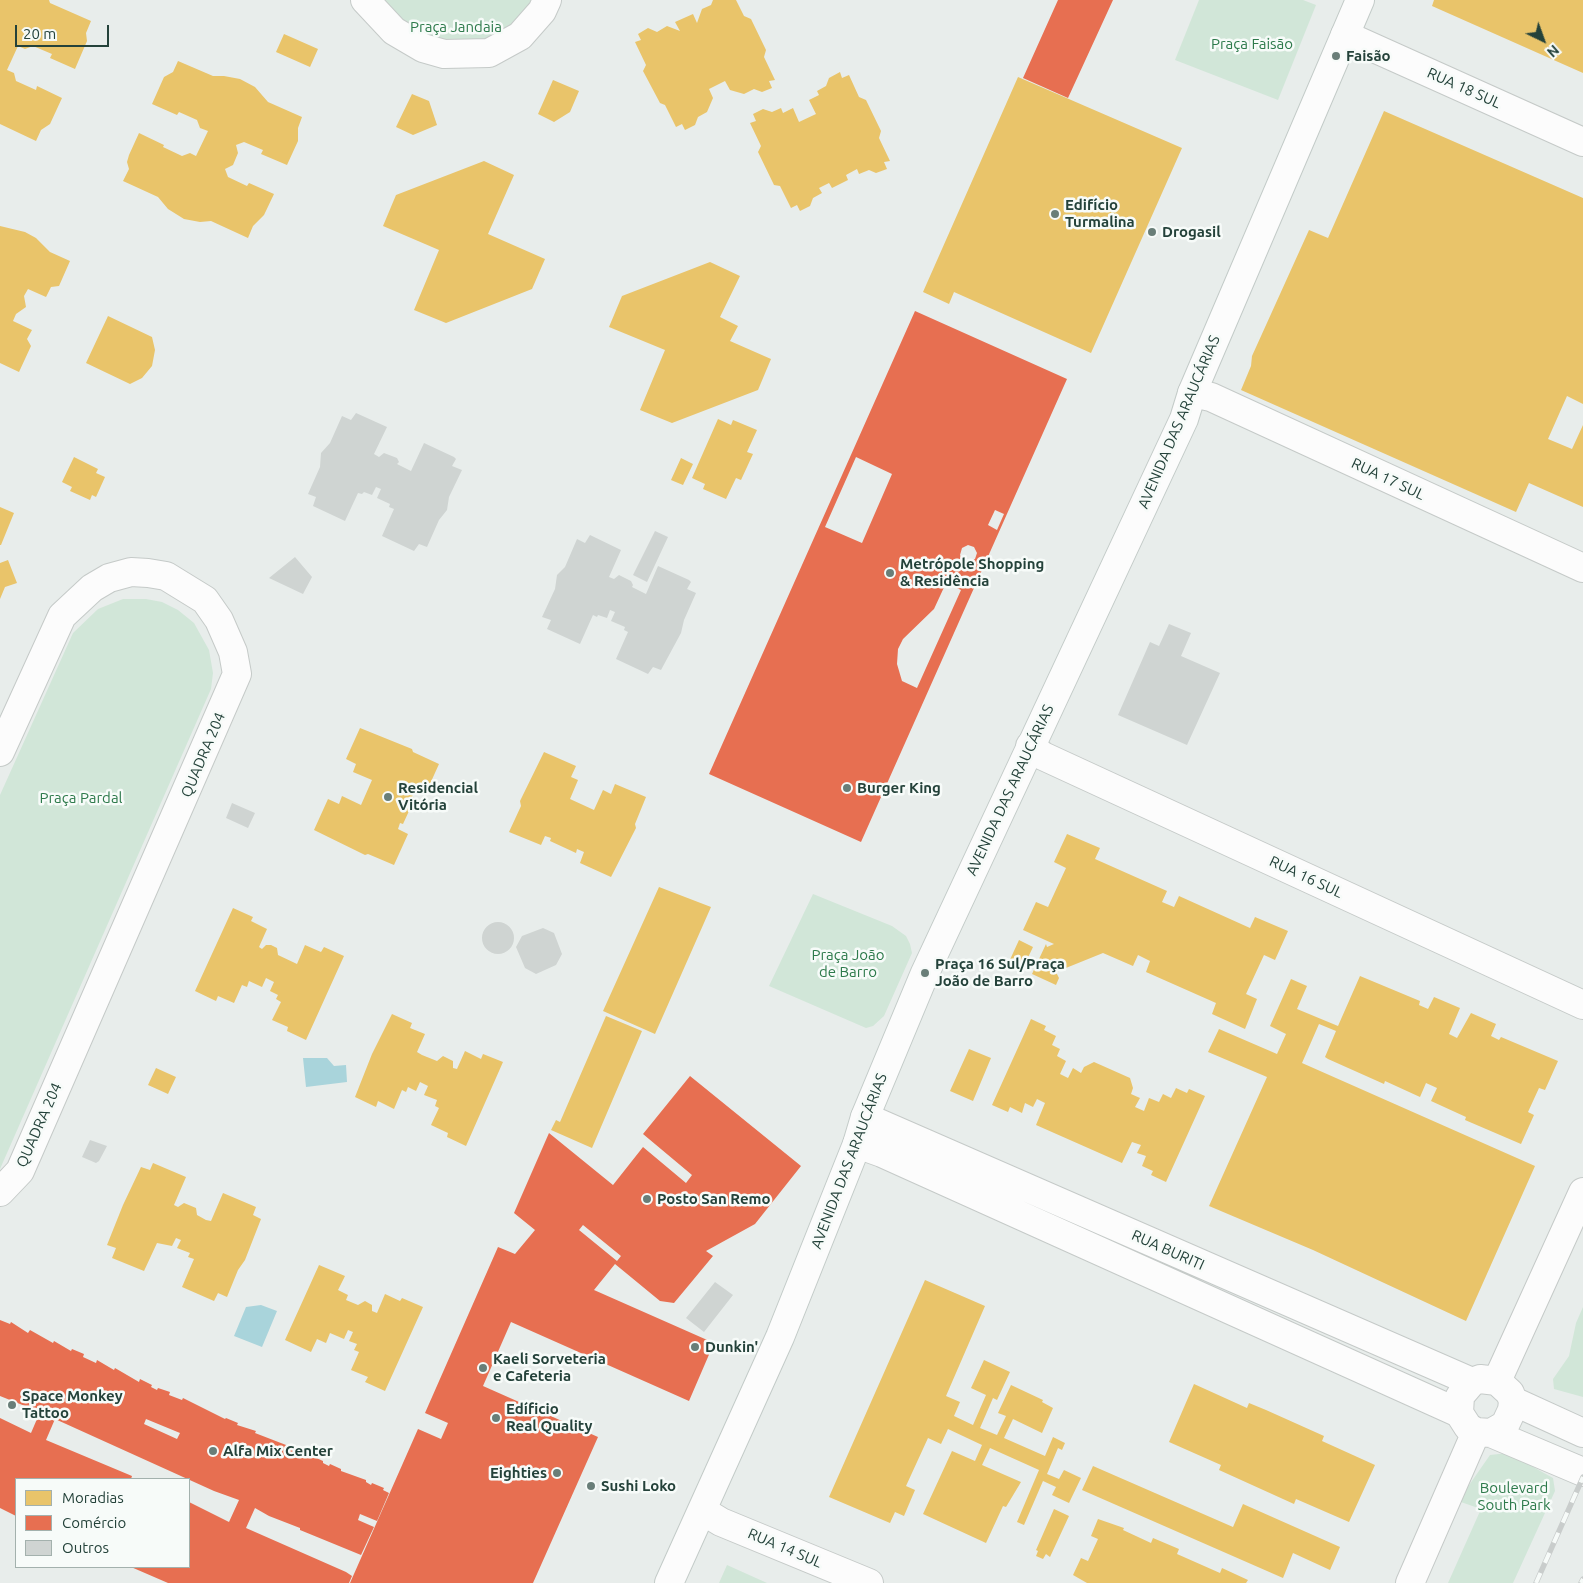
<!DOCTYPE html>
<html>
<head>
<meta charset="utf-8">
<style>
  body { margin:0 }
  #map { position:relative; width:1583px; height:1583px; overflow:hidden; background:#e8edeb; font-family:Ubuntu,sans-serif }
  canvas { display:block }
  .legend { position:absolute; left:15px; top:1478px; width:175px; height:90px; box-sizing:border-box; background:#f7fbf9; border:1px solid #a3b1ad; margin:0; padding:6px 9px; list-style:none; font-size:15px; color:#24423a }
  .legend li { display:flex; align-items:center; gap:10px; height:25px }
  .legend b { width:25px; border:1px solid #a3b1ad }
  .north { position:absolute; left:1518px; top:15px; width:50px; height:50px; -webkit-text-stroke:4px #f7fbf9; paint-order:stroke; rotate:138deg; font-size:14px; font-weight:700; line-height:20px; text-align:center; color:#24423a }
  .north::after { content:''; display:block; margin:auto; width:18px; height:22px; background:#24423a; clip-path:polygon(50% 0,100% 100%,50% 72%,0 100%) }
  .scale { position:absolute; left:15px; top:25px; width:94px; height:22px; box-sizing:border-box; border:2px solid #24423a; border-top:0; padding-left:6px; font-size:15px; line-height:18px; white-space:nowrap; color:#24423a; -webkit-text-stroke:4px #f7fbf9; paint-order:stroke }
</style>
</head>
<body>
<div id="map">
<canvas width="1583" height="1583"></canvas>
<ul class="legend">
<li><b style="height:14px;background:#e9c46a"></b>Moradias</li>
<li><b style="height:14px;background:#e76f51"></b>Comércio</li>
<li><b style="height:14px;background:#cfd4d2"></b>Outros</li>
</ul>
<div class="north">N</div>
<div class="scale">20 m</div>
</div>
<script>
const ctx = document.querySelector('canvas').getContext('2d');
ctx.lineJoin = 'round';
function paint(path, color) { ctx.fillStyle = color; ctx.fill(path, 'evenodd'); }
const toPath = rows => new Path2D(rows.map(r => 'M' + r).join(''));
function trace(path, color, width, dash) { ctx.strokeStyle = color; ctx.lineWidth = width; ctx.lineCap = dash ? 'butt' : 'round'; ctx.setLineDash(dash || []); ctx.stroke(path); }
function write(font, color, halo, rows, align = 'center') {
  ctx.font = font + ' Ubuntu,sans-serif'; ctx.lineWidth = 5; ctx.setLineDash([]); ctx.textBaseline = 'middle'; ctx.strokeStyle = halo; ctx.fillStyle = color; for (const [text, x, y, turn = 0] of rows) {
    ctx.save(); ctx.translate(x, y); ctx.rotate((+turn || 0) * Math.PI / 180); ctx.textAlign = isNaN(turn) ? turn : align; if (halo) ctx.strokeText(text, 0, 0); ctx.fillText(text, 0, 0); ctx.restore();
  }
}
const green = toPath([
  [365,0,547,0,520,36,444,54],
  [1199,0,1303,0,1316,5,1278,100,1175,60],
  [123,599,146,599,162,602,178,610,194,623,209,650,213,673,211,689,0,1169,0,795,73,633,98,609],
  [813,894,892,926,906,936,910,944,912,953,884,1016,873,1026,866,1028,769,986],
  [1583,1307,1583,1397,1554,1389,1553,1379,1569,1356,1576,1323],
  [1508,1453,1553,1478,1555,1491,1513,1583,1448,1583,1481,1509,1458,1501,1490,1455],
  [727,1565,767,1583,719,1583]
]);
const water = toPath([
  [303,1058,327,1058,334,1066,346,1065,347,1082,306,1087],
  [261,1305,277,1311,262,1347,234,1336,246,1307]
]);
const homes = toPath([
  [0,0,49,0,50,3,91,21,86,33,87,41,75,69,50,58,52,54,33,46,25,49,18,46,7,70,14,73,16,81,36,90,37,86,62,98,50,124,41,130,36,141,0,124],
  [713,0,736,0,744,16,751,19,766,50,764,57,775,80,769,81,772,88,762,92,754,89,744,94,730,90,725,81,709,89,713,98,707,112,698,117,695,125,685,130,682,124,676,127,665,105,660,103,643,71,646,65,635,42,641,40,638,34,648,28,657,32,667,26,680,31,675,22,693,14,697,23,702,9,711,5],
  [1434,0,1583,0,1583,73,1432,6],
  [284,34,318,49,310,67,276,52],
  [178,61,213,76,224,76,240,79,255,87,268,102,302,117,298,128,298,141,287,165,261,154,263,150,244,142,236,145,238,153,233,165,225,169,228,177,247,186,249,183,274,194,264,215,253,226,248,238,211,221,200,222,184,219,168,209,158,197,123,181,129,169,127,162,129,155,139,133,164,145,163,147,182,156,190,153,196,156,208,131,200,128,197,120,179,112,177,115,152,104,164,77,173,72],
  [840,72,842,78,849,75,859,97,866,100,881,131,879,138,890,161,884,162,887,169,876,173,869,170,859,174,857,169,846,175,848,180,832,188,829,183,819,188,822,193,813,198,810,206,800,211,797,205,791,208,780,186,774,185,758,152,761,146,750,123,756,121,753,114,763,109,772,112,781,108,783,113,793,108,799,122,816,114,809,100,819,95,817,91,826,86,829,78],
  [1018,77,1182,148,1091,353,954,292,949,304,923,292],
  [553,80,579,91,570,112,554,122,538,114],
  [412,94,429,101,437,125,413,135,396,127],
  [1384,111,1583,198,1583,404,1567,396,1548,439,1572,449,1583,425,1583,507,1529,483,1516,512,1241,390,1251,366,1252,356,1309,230,1328,238],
  [484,161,514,175,488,234,545,259,532,289,446,323,414,310,439,250,383,226,396,195],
  [0,226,25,232,36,238,50,252,70,261,59,286,51,287,46,297,28,289,24,296,26,307,16,314,13,321,32,330,27,339,31,346,19,372,0,363],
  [710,262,740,276,720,317,738,326,730,341,771,359,758,390,672,423,640,410,665,350,609,327,622,296],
  [108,316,152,337,155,350,152,366,142,378,130,384,86,363],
  [718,419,731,425,733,420,757,430,747,452,753,454,741,480,736,478,726,499,703,489,705,484,692,478],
  [74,457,98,469,96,473,105,477,96,497,92,495,90,500,70,491,72,487,62,482],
  [681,458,693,464,683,485,671,480],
  [0,507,14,513,1,545,0,545],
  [8,560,17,583,5,587,0,599,0,563],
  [360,728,412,749,413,752,439,764,425,795,415,790,412,797,415,798,403,824,400,823,398,829,408,834,394,865,368,854,365,855,314,830,328,799,339,804,342,796,361,805,372,780,353,772,356,764,346,759],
  [544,752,576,766,571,777,578,780,570,799,594,810,603,790,611,794,615,784,646,797,635,824,636,828,611,877,580,863,584,852,577,849,576,853,550,841,551,838,545,836,541,845,509,832,521,806,520,801],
  [1067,834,1100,848,1095,859,1167,891,1162,902,1174,907,1179,896,1250,928,1255,917,1288,931,1275,960,1264,955,1246,994,1257,999,1245,1029,1212,1014,1216,1003,1146,972,1150,961,1138,955,1133,966,1103,953,1056,972,1059,978,1056,985,1032,974,1046,944,1047,947,1054,944,1023,930,1036,902,1048,907,1066,868,1054,862],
  [659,887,711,907,655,1034,603,1011],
  [233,908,253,917,251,921,267,929,259,947,262,949,266,945,271,945,277,948,278,955,297,964,305,945,321,952,324,947,344,956,306,1040,287,1031,288,1027,272,1020,281,1002,276,999,278,995,270,991,274,982,266,978,262,987,249,981,247,987,242,985,234,1003,218,996,216,1001,195,991],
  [1019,940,1033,947,1022,970,1008,964],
  [1360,976,1420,1001,1419,1005,1428,1009,1434,997,1460,1008,1449,1034,1457,1038,1471,1013,1496,1024,1491,1036,1499,1040,1501,1037,1558,1061,1545,1090,1539,1088,1528,1112,1534,1115,1521,1144,1465,1120,1466,1117,1431,1101,1437,1088,1426,1083,1420,1097,1385,1081,1384,1084,1328,1059,1325,1057,1336,1031,1319,1024,1302,1063,1535,1166,1466,1321,1313,1250,1209,1206,1267,1077,1208,1052,1219,1029,1277,1054,1286,1034,1270,1026,1291,979,1307,986,1297,1009,1338,1026],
  [392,1014,412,1023,410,1028,425,1034,417,1052,422,1055,437,1061,443,1056,453,1061,453,1068,457,1069,465,1051,481,1059,483,1054,503,1062,466,1146,447,1137,448,1133,431,1125,439,1108,435,1106,437,1100,424,1095,428,1086,420,1082,416,1091,408,1087,406,1092,402,1090,394,1109,378,1101,376,1107,355,1097,372,1054],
  [606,1016,642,1031,592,1148,551,1130,556,1120,560,1122],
  [1031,1019,1046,1026,1044,1030,1056,1036,1052,1045,1060,1049,1057,1056,1066,1061,1060,1074,1068,1078,1073,1068,1081,1073,1084,1067,1094,1062,1130,1078,1133,1088,1131,1094,1140,1098,1135,1107,1144,1111,1149,1098,1159,1102,1163,1094,1171,1098,1176,1088,1187,1093,1189,1089,1205,1096,1166,1182,1151,1175,1153,1171,1142,1166,1146,1156,1137,1153,1141,1145,1132,1142,1122,1163,1036,1125,1045,1103,1037,1099,1033,1107,1025,1103,1022,1113,1010,1107,1008,1112,992,1105],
  [969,1049,991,1058,973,1101,950,1091],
  [156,1068,176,1077,168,1094,148,1085],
  [153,1163,186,1177,174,1205,178,1207,184,1203,196,1208,197,1215,206,1220,211,1221,223,1193,256,1207,253,1215,261,1219,245,1260,238,1270,227,1297,218,1293,214,1301,182,1287,194,1259,188,1257,190,1253,177,1248,181,1240,176,1238,172,1246,157,1243,144,1271,112,1258,116,1248,107,1245,123,1205,141,1167,150,1170],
  [319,1265,345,1276,338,1290,348,1295,346,1300,358,1305,365,1301,372,1305,372,1311,377,1313,385,1294,400,1301,402,1298,423,1307,385,1391,365,1382,368,1377,351,1370,359,1352,354,1350,357,1344,349,1341,353,1332,348,1330,344,1339,330,1333,326,1343,317,1339,311,1352,285,1340],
  [925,1280,985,1306,946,1396,960,1402,954,1416,973,1425,986,1395,971,1388,984,1360,1010,1372,997,1400,993,1398,980,1428,997,1435,1006,1416,998,1413,1011,1385,1043,1400,1042,1402,1053,1408,1042,1433,1013,1419,1004,1438,1045,1456,1053,1437,1065,1443,1062,1450,1058,1448,1047,1474,1059,1479,1064,1470,1081,1478,1069,1503,1052,1495,1056,1487,1043,1481,1024,1525,1017,1522,1039,1470,990,1448,982,1465,1021,1482,1006,1507,1003,1506,986,1543,923,1514,952,1451,975,1461,982,1445,948,1429,941,1444,928,1438,906,1486,915,1490,904,1516,895,1512,890,1523,829,1497],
  [1194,1384,1247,1408,1249,1403,1266,1410,1324,1436,1322,1441,1375,1465,1349,1522,1296,1499,1294,1504,1219,1470,1221,1465,1169,1442],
  [1093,1466,1233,1527,1243,1504,1340,1547,1330,1570,1293,1553,1283,1578,1082,1490],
  [1054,1509,1069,1516,1050,1557,1046,1554,1043,1559,1036,1556,1038,1551,1036,1550],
  [1098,1519,1124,1528,1123,1530,1151,1543,1153,1538,1179,1549,1177,1554,1220,1573,1222,1568,1248,1580,1246,1583,1087,1583,1073,1575,1081,1558,1088,1561,1098,1539,1091,1536]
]);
const shops = toPath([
  [1058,0,1113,0,1068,98,1023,78],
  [915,311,1067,379,861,842,709,774],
  [856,457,892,474,862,543,825,527],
  [995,510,1004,514,997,530,988,525],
  [968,545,974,547,977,553,975,559,969,562,963,561,960,555,962,548],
  [946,583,961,590,917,688,902,681,897,664,898,649,903,639,934,609],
  [690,1076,801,1166,755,1224,706,1251,713,1256,674,1303,660,1301,615,1264,594,1290,714,1343,689,1401,511,1322,483,1386,598,1437,533,1583,350,1583,418,1429,441,1439,448,1423,425,1413,498,1247,515,1254,535,1230,514,1213,549,1133,613,1185,643,1147,686,1183,692,1175,643,1134],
  [583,1225,621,1256,617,1261,579,1230],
  [0,1320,10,1324,11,1322,28,1333,30,1330,53,1343,54,1341,71,1351,72,1349,84,1354,83,1357,96,1363,97,1360,114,1370,115,1368,139,1382,140,1379,152,1385,151,1387,157,1390,158,1388,170,1392,169,1395,182,1400,183,1398,225,1419,226,1418,238,1423,237,1425,256,1431,255,1433,299,1450,298,1452,311,1458,312,1456,323,1461,323,1463,329,1466,330,1464,341,1469,341,1471,366,1480,366,1482,371,1485,372,1483,384,1488,383,1490,389,1493,377,1521,360,1514,358,1520,374,1527,361,1555,300,1530,300,1528,269,1516,255,1508,246,1528,346,1572,352,1576,349,1583,168,1583,131,1567,189,1567,189,1502,229,1522,239,1500,214,1491,55,1419,46,1440,132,1476,131,1479,16,1479,16,1516,0,1508,0,1418,31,1433,40,1412,0,1396],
  [146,1419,180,1433,177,1439,144,1424]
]);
const building = toPath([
  [356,413,387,427,374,454,379,457,384,453,397,458,399,462,397,464,411,471,424,443,454,457,456,459,452,466,462,470,449,497,447,510,439,520,427,547,419,544,414,551,382,536,394,509,389,507,390,504,377,498,381,489,376,487,372,495,364,492,362,494,358,493,345,521,313,506,316,497,308,494,320,467,321,453,330,443,342,416,351,420],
  [655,531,668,537,647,582,633,575],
  [590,535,621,550,609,577,614,579,619,575,631,581,633,585,632,587,646,594,658,566,689,580,691,582,687,589,696,593,684,620,681,633,661,670,653,667,648,674,616,659,628,632,624,630,625,627,611,621,615,612,610,610,607,618,598,615,597,617,593,615,580,644,547,629,551,620,542,617,555,589,557,575,565,567,577,539,585,543],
  [295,557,312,577,303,594,269,578],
  [1169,624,1191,633,1181,656,1220,673,1187,745,1118,715,1150,642,1159,646],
  [232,803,255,813,248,828,226,818],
  '482 938a16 16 0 1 1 32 0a16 16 0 1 1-32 0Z',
  [543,928,554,933,562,954,556,965,536,974,525,968,516,947,522,936],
  [90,1140,107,1146,99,1161,96,1163,82,1157],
  [715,1282,733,1295,704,1332,686,1318]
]);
const minor = toPath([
  [365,0,394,31,423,48,444,54,489,53,520,36,542,11,547,0],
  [1345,35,1583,142],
  [1192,393,1211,397,1583,568],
  [1030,746,1043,756,1583,1005],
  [0,752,62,616,92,588,109,578,131,572,148,573,166,576,205,600,219,620,233,652,237,674,20,1171,0,1192],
  [703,1511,721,1522,869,1583]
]);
const tertiary = toPath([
  [865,1117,1472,1382],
  [857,1144,882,1153,1459,1413],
  [1497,1381,1583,1192],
  [1513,1401,1583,1433],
  [1491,1433,1505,1425,1512,1410,1513,1401,1510,1393,1497,1381,1480,1379,1472,1382,1460,1396,1459,1413,1468,1427,1476,1432,1491,1433,1583,1472],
  [1410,1583,1476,1432]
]);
const secondary = toPath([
  [669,1583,780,1337,857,1144,865,1117,925,973,1184,419,1192,393,1360,0]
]);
const rail = toPath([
  [1536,1583,1583,1477],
  [1581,1583,1583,1579]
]);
const markers = [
  [1336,56,5,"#697e78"],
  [1055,214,5,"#697e78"],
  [1152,232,5,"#697e78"],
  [890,573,5,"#697e78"],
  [847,788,5,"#697e78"],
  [388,797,5,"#697e78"],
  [925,973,5,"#697e78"],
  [647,1199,5,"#697e78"],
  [695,1347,5,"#697e78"],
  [483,1368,5,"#697e78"],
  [12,1405,5,"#697e78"],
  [496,1418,5,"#697e78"],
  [213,1451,5,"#697e78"],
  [557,1473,5,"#697e78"],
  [591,1486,5,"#697e78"]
];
const parkNames = [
  ["Praça Jandaia",456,27],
  ["Praça Faisão",1252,44],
  ["Praça Pardal",81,798],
  ["Praça João",848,955],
  ["de Barro",848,972],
  ["Boulevard",1514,1488],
  ["South Park",1514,1505]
];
const poiNames = [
  ["Faisão",1346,56],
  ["Edifício",1065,205],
  ["Turmalina",1065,222],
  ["Drogasil",1162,232],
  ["Metrópole Shopping",900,564],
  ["& Residência",900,581],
  ["Residencial",398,788],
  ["Vitória",398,805],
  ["Burger King",857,788],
  ["Praça 16 Sul/Praça",935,964],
  ["João de Barro",935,981],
  ["Posto San Remo",657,1199],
  ["Dunkin'",705,1347],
  ["Kaeli Sorveteria",493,1359],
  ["e Cafeteria",493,1376],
  ["Space Monkey",22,1396],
  ["Tattoo",22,1413],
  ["Edíficio",506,1409],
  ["Real Quality",506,1426],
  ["Alfa Mix Center",223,1451],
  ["Eighties",547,1473,"right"],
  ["Sushi Loko",601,1486]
];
const streetNames = [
  ["RUA 18 SUL",1464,88,24],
  ["AVENIDA DAS ARAUCÁRIAS",1179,422,-67],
  ["RUA 17 SUL",1388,479,25],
  ["QUADRA 204",203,755,-67],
  ["AVENIDA DAS ARAUCÁRIAS",1010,790,-65],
  ["RUA 16 SUL",1306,877,25],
  ["QUADRA 204",39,1125,-66],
  ["AVENIDA DAS ARAUCÁRIAS",849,1161,-69],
  ["RUA BURITI",1168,1250,24],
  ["RUA 14 SUL",785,1548,23]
];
paint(green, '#d1e6d8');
paint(water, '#a9d4db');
paint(homes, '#e9c46a');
paint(shops, '#e76f51');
paint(building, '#cfd4d2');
trace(minor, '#c5cac8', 30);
trace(tertiary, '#c5cac8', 30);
trace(secondary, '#c3cbc8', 30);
trace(minor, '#fcfcfc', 28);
trace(tertiary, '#fcfcfc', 28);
trace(secondary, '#fcfcfc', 28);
trace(rail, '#c9cdcc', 5.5);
trace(rail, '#f7fbf9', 4, [11]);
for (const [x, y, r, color] of markers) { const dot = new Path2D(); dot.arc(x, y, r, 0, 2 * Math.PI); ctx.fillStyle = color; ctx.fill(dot); trace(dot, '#f7fbf9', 2); }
write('15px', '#2d7a4b', '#f7fbf9', parkNames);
write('bold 15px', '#24423a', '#f7fbf9', poiNames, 'left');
write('15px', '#24423a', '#f7fbf9', streetNames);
</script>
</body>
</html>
